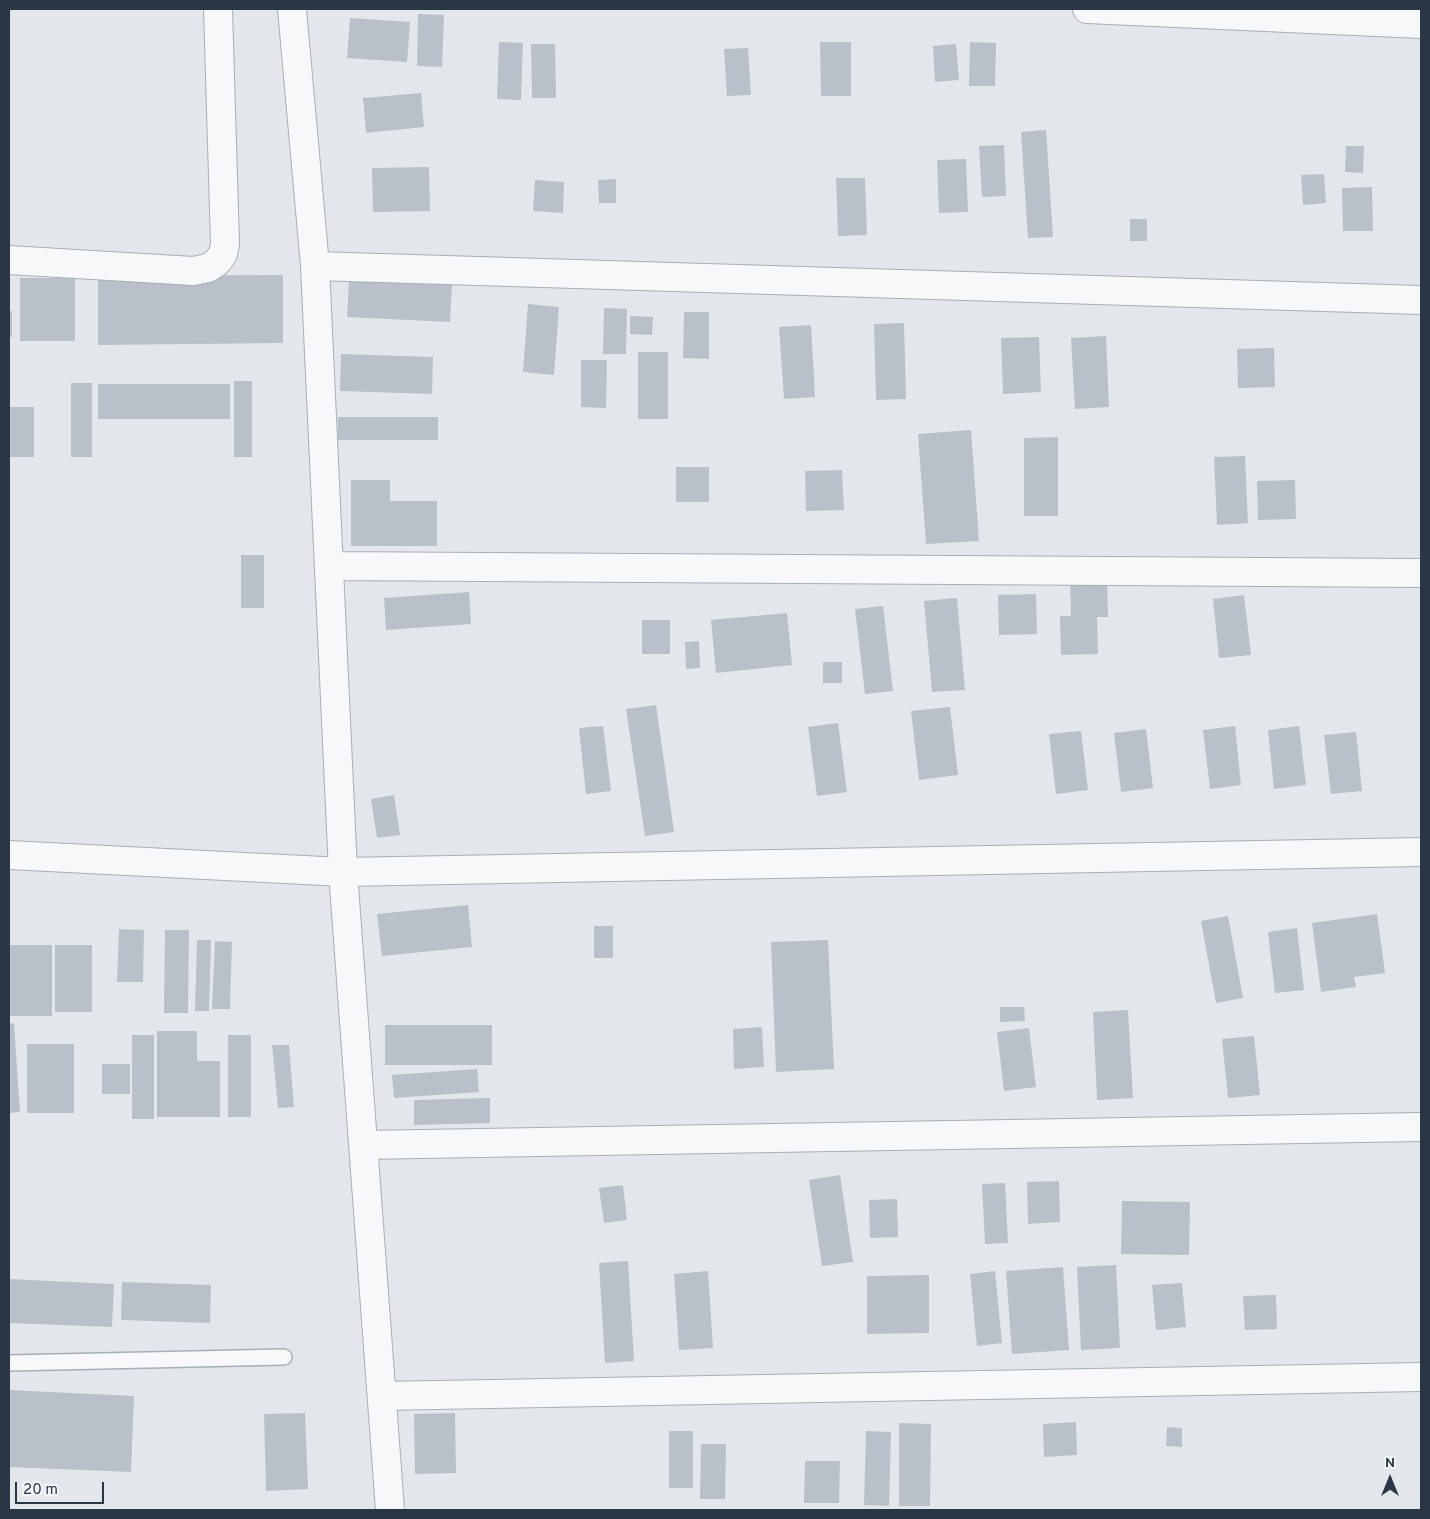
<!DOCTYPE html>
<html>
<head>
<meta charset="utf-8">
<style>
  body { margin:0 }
  #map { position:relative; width:1430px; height:1519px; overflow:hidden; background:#e3e7ec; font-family:Overpass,sans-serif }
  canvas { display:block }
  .frame { position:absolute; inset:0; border:10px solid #2a3545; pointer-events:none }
  .north { position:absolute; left:1365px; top:1454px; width:50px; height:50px; -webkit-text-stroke:4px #f3f6f9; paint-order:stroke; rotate:0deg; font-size:14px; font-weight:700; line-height:20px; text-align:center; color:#2a3545 }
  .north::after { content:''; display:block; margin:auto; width:18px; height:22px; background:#2a3545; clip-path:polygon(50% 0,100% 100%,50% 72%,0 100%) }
  .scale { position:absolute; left:15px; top:1482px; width:89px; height:22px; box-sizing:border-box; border:2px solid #2a3545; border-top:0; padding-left:6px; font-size:15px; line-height:18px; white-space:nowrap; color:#2a3545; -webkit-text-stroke:4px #f3f6f9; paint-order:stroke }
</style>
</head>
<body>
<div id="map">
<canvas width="1430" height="1519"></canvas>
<div class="frame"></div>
<div class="north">N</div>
<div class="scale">20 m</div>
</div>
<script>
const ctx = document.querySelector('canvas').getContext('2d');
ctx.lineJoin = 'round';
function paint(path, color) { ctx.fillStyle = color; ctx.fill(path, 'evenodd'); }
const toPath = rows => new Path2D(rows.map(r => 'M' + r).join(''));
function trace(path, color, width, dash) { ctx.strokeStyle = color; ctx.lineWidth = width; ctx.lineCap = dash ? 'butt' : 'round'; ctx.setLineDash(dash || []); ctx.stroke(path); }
const building = toPath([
  [418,14,444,15,442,67,417,66],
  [350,18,410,22,407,62,347,58],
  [499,42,523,43,521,100,497,99],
  [820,42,851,42,851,96,821,96],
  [970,42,996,43,995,86,969,86],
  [531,44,555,44,556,98,532,98],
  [956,44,959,80,935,82,933,46],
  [748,48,751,95,727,96,724,49],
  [421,93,424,127,366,133,363,98],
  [1046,130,1053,237,1028,238,1021,132],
  [1004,145,1006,196,982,197,979,146],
  [1346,146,1364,146,1363,173,1345,172],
  [966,159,968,212,939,213,937,160],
  [429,167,430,211,373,212,372,168],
  [1324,174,1326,203,1303,205,1301,175],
  [836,178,865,178,867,235,838,236],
  [616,179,616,203,599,203,598,180],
  [535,180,564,182,563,213,533,211],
  [1372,187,1373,231,1343,231,1342,188],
  [1130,219,1147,219,1147,241,1130,241],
  [283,275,283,343,98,345,98,276],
  [20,278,75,278,75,341,20,341],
  [349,279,452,284,450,322,347,317],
  [528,304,559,307,554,375,523,372],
  [604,308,627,309,626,354,603,354],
  [9,311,12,311,12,337,9,337],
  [684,312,709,312,709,359,683,358],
  [630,316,653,317,652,335,630,334],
  [904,323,906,399,876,400,874,324],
  [811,325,815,397,784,399,779,327],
  [1106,336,1109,407,1075,409,1071,338],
  [1039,337,1041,392,1003,394,1001,338],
  [1274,348,1275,387,1238,388,1237,349],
  [638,352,668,352,668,419,638,419],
  [341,354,433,357,432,394,340,391],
  [581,360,607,360,606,408,581,407],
  [234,381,252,381,252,457,234,457],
  [71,383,92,383,92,457,71,457],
  [98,384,230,384,230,419,98,419],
  [9,407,34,407,34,457,9,457],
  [338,417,438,417,438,440,338,440],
  [971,430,979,541,926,544,918,434],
  [1058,437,1058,516,1024,516,1024,438],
  [1245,456,1248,523,1217,525,1214,457],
  [676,467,709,467,709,502,676,502],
  [842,470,844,510,806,511,805,471],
  [351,480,390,480,390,501,437,501,437,546,351,546],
  [1295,480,1296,519,1258,520,1257,481],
  [241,555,264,555,264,608,241,608],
  [1107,578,1108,617,1097,617,1098,654,1061,655,1060,616,1071,616,1070,579],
  [469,592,471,624,386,630,384,598],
  [1036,594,1037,634,999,635,998,595],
  [1244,595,1251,655,1219,658,1213,599],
  [957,598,965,690,932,692,924,601],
  [883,606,893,691,865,694,855,609],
  [787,613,792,665,716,673,711,620],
  [642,620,670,620,670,654,642,654],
  [699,641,700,668,686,669,685,642],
  [823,662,842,662,842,683,823,683],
  [656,705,674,832,645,836,626,709],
  [950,707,958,775,919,780,911,711],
  [838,723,847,792,817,796,808,727],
  [603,726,611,791,586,794,579,728],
  [1235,726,1241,785,1210,789,1203,730],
  [1299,726,1306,785,1274,789,1268,730],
  [1146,729,1153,788,1121,792,1114,733],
  [1081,731,1088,790,1056,794,1049,734],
  [1356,732,1362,791,1331,794,1324,735],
  [394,795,400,835,377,838,371,799],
  [468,905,472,947,382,956,377,914],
  [1377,914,1385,973,1354,977,1356,987,1321,992,1312,923],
  [1228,916,1243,998,1216,1003,1201,921],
  [594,926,613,926,613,958,594,958],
  [1297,928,1304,990,1275,993,1268,932],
  [119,929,144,930,143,982,117,982],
  [165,930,189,930,188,1013,164,1013],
  [197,940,211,940,209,1011,195,1011],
  [828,940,834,1069,776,1072,771,942],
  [215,941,232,942,230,1009,212,1009],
  [9,945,52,945,52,1016,9,1016],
  [55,945,92,945,92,1012,55,1012],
  [1000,1007,1024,1007,1025,1021,1000,1022],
  [1128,1010,1133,1098,1097,1100,1093,1012],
  [14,1023,20,1112,9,1113,9,1024],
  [385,1025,492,1025,492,1065,385,1065],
  [762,1027,764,1067,734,1069,733,1029],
  [1029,1028,1036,1087,1004,1091,997,1032],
  [157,1031,197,1031,197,1061,220,1061,220,1117,157,1117],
  [132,1035,154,1035,154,1119,132,1119],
  [228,1035,251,1035,251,1117,228,1117],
  [1254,1036,1260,1095,1228,1098,1222,1039],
  [27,1044,74,1044,74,1113,27,1113],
  [272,1045,289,1045,294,1107,278,1108],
  [102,1064,130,1064,130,1094,102,1094],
  [477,1069,479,1092,394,1098,392,1075],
  [490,1098,490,1123,414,1125,414,1100],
  [840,1175,853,1262,822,1266,809,1180],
  [1059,1181,1060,1222,1028,1224,1027,1182],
  [1005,1183,1008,1243,985,1244,982,1184],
  [623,1185,627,1220,604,1223,599,1188],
  [897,1199,898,1237,870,1238,869,1200],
  [1122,1201,1190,1202,1189,1255,1121,1254],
  [628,1261,634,1361,605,1363,599,1263],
  [1116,1265,1120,1348,1081,1350,1077,1267],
  [1063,1267,1069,1350,1012,1354,1006,1271],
  [708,1271,713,1348,679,1350,674,1274],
  [995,1271,1002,1343,977,1346,970,1274],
  [929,1275,929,1333,867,1334,867,1276],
  [9,1279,114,1284,112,1327,9,1323],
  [122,1282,211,1285,210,1323,121,1320],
  [1182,1283,1186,1327,1156,1330,1152,1285],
  [1276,1295,1277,1329,1245,1330,1243,1296],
  [9,1390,134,1396,131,1472,9,1467],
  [305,1413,308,1489,266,1491,264,1414],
  [455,1413,456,1473,415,1474,414,1414],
  [1076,1422,1077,1455,1044,1457,1043,1424],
  [899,1423,931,1424,930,1506,899,1506],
  [1167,1427,1182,1428,1182,1447,1166,1446],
  [669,1431,693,1431,693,1488,669,1488],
  [866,1431,891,1432,889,1506,864,1505],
  [701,1444,726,1444,725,1499,700,1499],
  [805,1461,840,1461,839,1503,804,1503]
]);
const service = toPath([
  [9,1363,284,1357]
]);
const minor = toPath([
  [292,9,315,266,343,872,390,1510],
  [1087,9,1421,24],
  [9,260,193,271,208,268,217,262,223,254,225,244,218,9],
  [315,266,1421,300],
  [329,566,1421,573],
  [9,855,343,872,1421,852],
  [363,1145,1421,1127],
  [382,1396,1421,1377]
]);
paint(building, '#bac0ca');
trace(service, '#a8aeb7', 18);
trace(minor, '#a8aeb7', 30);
trace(service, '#f6f8fa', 15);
trace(minor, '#f6f8fa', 28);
</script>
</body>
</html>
